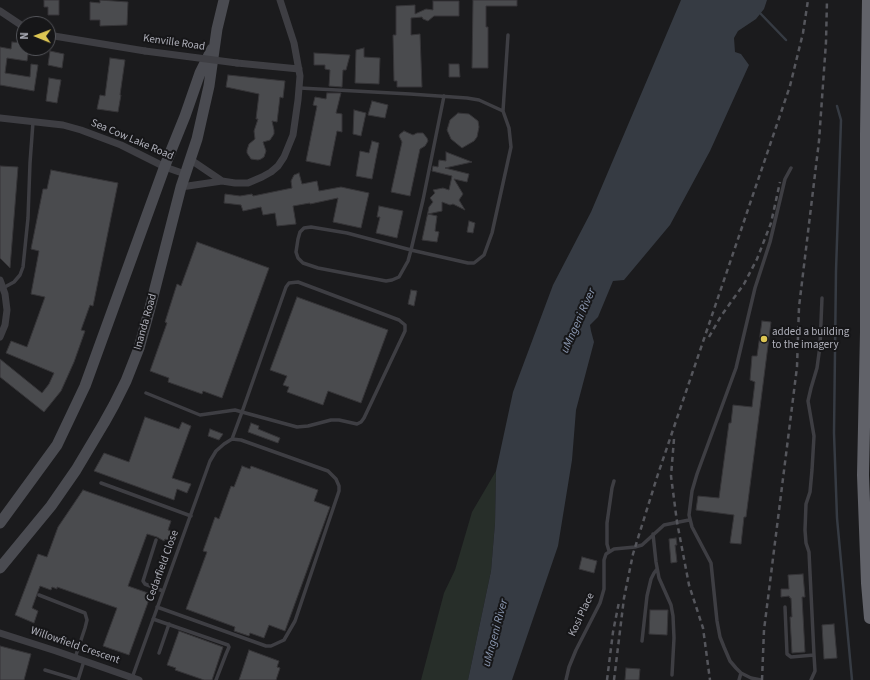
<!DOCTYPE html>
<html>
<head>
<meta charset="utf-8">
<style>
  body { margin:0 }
  #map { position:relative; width:870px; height:680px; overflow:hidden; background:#1b1b1d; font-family:"Source Sans 3",sans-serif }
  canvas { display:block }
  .north { position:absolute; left:16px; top:16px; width:40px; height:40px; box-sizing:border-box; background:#161618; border:1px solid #535459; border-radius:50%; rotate:271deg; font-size:11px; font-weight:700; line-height:16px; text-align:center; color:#afb0ba }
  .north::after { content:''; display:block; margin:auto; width:14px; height:18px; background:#ddc653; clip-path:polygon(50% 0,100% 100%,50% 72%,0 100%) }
</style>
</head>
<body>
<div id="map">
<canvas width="870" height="680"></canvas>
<div class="north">N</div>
</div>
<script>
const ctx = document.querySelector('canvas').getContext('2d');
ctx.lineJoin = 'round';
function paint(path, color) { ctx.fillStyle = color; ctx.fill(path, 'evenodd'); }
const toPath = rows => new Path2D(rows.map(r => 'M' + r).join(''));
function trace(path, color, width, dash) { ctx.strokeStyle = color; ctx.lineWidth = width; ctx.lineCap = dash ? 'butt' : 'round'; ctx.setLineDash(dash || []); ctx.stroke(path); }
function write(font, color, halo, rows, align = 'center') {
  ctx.font = font + ' "Source Sans 3",sans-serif'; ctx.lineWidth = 4; ctx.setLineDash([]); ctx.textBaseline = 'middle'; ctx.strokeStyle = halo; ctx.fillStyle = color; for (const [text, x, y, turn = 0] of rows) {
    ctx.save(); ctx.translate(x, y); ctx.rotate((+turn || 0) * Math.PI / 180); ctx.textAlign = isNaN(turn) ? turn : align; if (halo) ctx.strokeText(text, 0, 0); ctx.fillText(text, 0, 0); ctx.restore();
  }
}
const green = toPath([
  [496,471,495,523,491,571,468,680,421,680,444,593,455,570,472,512]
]);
const water = toPath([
  [681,0,767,0,764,9,756,19,738,31,734,38,735,52,741,54,749,65,710,151,670,225,624,280,613,281,598,317,590,325,591,331,594,342,576,410,572,460,558,546,512,680,468,680,491,571,495,523,496,471,513,392,553,285,591,212]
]);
const stream = toPath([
  [759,12,786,40],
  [837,106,841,120,836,271,834,433,837,518,852,680]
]);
const building = toPath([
  [44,0,59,0,59,15,48,15,48,7,44,7,44,0],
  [100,0,128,2,127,25,100,26,100,20,90,20,90,2,100,3,100,0],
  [473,0,517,0,517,6,486,6,486,27,488,27,488,68,472,68,473,0],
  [433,1,459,1,459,16,434,16,428,21,423,19,422,17,411,18,411,35,420,34,422,87,397,87,397,81,394,81,393,35,396,35,396,6,415,5,415,14,426,9,433,10,433,1],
  [12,42,24,43,24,48,29,48,27,61,7,58,5,73,30,77,31,64,38,65,34,91,0,85,0,47,11,49,12,42],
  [364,48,364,57,380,58,379,84,355,83,356,50,364,48],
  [50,51,64,54,62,68,48,65,50,51],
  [314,53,350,55,346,70,343,70,342,87,329,86,330,70,325,69,325,65,314,65,314,53],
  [110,58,125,60,120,95,121,95,118,112,97,109,100,95,105,96,110,58],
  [449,64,459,64,460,77,449,77,449,64],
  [228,75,285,81,283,98,280,97,277,122,272,121,274,130,274,134,270,140,263,142,266,151,264,157,261,159,258,160,251,159,247,153,247,150,249,144,255,139,254,131,258,119,256,119,259,94,226,87,228,75],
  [49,78,61,80,57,103,46,101,49,78],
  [327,93,341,93,336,113,342,114,342,132,337,131,330,166,306,161,317,106,313,105,315,97,326,99,327,93],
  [372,101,388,105,385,118,368,115,372,101],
  [354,110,366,113,361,136,353,134,354,110],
  [458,113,469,114,478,121,479,127,477,137,474,141,462,148,451,139,447,130,450,120,458,113],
  [404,131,413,135,417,133,423,133,427,138,428,141,425,146,420,149,410,196,391,192,402,142,399,136,400,134,404,131],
  [372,141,379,143,372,179,356,176,360,151,369,153,372,141],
  [446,152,472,162,445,168,469,174,467,182,454,179,463,194,459,200,465,210,453,204,450,205,442,202,442,211,428,214,437,216,435,231,439,232,437,242,422,240,429,207,433,202,430,198,435,193,433,190,443,188,449,190,452,176,432,171,433,166,438,167,439,160,446,161,446,152],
  [0,166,18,167,10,268,0,258,0,166],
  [51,170,118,183,93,306,90,305,81,330,85,331,74,362,61,391,44,412,0,377,0,359,42,393,49,384,54,373,6,353,11,341,27,347,45,297,31,294,39,251,31,249,43,189,47,189,51,170],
  [299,173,302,184,317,181,319,191,341,187,369,193,361,228,333,222,338,198,310,204,310,203,293,206,296,224,277,226,275,213,263,215,261,207,243,211,241,205,224,203,225,194,240,196,252,194,253,196,292,188,291,181,294,175,299,173],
  [379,206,403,211,397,238,376,233,380,217,377,217,379,206],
  [469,221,475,223,473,233,467,232,469,221],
  [197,242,269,268,222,398,203,391,202,394,168,382,169,378,150,371,167,323,165,322,177,284,181,286,197,242],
  [411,290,417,291,414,306,408,304,411,290],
  [297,297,388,330,361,403,328,391,323,405,287,392,289,387,283,385,287,376,270,370,297,297],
  [762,321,771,322,746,517,744,517,741,544,730,543,734,515,696,510,698,496,719,498,729,423,731,423,733,405,752,407,755,382,750,380,752,356,757,356,762,321],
  [145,417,179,429,182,422,191,426,172,478,191,484,187,493,177,489,174,500,94,471,104,453,129,462,145,417],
  [251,423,259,426,258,429,280,438,278,443,248,432,251,423],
  [210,429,223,434,219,440,208,436,210,429],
  [242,466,250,469,251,466,318,490,314,501,330,507,285,631,269,625,264,638,250,633,249,636,234,631,235,627,186,609,207,552,203,551,215,517,219,519,231,486,234,487,242,466],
  [83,490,171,521,168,530,173,532,170,541,165,539,164,541,157,537,147,534,128,586,151,594,129,655,103,646,117,608,57,587,57,589,52,587,51,590,40,586,32,608,38,611,34,623,15,615,38,554,47,557,58,527,83,490],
  [676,538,677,545,675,545,677,562,671,563,669,539,676,538],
  [582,557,597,561,594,573,579,569,582,557],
  [803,574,805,597,802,597,805,652,792,653,790,617,792,617,791,598,790,598,789,596,781,597,781,589,789,589,788,575,803,574],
  [650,610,668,610,667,635,649,634,650,610],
  [834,624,837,658,824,659,822,625,834,624],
  [179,631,223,647,212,680,204,680,175,670,176,668,167,665,179,631],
  [0,646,31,654,24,680,0,680,0,646],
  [249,650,279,661,277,667,280,668,276,680,239,680,249,650],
  [626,668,640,669,639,680,625,680,626,668]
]);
const service = toPath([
  [300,88,410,94,467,98,479,100,503,111],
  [444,96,423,200,411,250,408,261,399,277,392,280,386,281,318,268,303,263,298,258,296,252,298,239,300,232,304,228,311,227,347,233,411,250,468,263,474,263,484,255,492,233,511,147,509,128,503,111,508,35],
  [3,288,14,282,20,275,23,267,28,218,30,163,33,122],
  [146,393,200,415,235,410,242,412,297,427,308,426,331,420,339,420,357,424,361,422,364,418,405,331,405,325,399,320,298,282,289,283,286,287,242,412,232,439],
  [101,483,191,516],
  [653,534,656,562,659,578,671,605,673,616,674,638,672,675],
  [156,540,143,581,145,584,163,591],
  [609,551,607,544,607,523,612,488,614,481],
  [39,595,85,613,87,620,85,628,75,658],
  [785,607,787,654,791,657,814,655],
  [153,619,228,645,229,647,226,654,216,680],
  [642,641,647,596,651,579,654,573,657,569],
  [159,653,169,624],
  [45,670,78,680],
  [132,678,210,461,216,451,224,444,232,439,241,440,328,471,336,479,339,486,339,491,295,621,284,640,271,646,266,646,157,607],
  [78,680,84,661],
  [566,680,569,667,576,650,600,603,604,589,604,560,606,554,614,549,635,547,642,545,664,525,689,520],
  [739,680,741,673],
  [761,680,751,678,741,673,736,668,730,661,724,647,720,637,717,621,711,563,692,527,689,515,692,491,697,474,736,368,755,288,770,242,785,179,791,168],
  [811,680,815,671,814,655,809,552,806,543,805,530,806,504,810,492,812,470,814,436,808,401,811,388,817,368,820,346,822,298]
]);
const minor = toPath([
  [0,11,24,27],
  [48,35,145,51],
  [237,63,299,69],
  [0,118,63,125,81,130,121,145,165,167,185,174],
  [191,160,222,181],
  [181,187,222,181,235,183,248,183,262,177,271,172,278,166,284,157,293,135,298,100,300,76,294,43,280,0],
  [0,280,5,294,7,310,5,325,0,337],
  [0,633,56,651,139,680]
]);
const secondary = toPath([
  [0,523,57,445,85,386,166,163,185,116,200,73,212,49],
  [0,568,51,506,76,470,104,423,114,405,126,381,139,348,150,308,181,187,197,139,209,86,217,29,224,0]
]);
const trunk = toPath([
  [868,0,866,134,866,332,863,475,867,583,870,618]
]);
const rail = toPath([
  [709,337,721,316,744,284,757,259,771,223,780,182],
  [674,439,671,476,677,522,689,585,703,628,710,680],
  [607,680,613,632,619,602],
  [614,680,624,598,633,554,658,474,790,86,803,33,808,0],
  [762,680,764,630,797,367,799,307,819,141,826,42,827,0]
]);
const minorBridge = toPath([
  [145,51,237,63]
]);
const markers = [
  [764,339,4,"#ddc653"]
];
const streetNames = [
  ["Kenville Road",174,43,8],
  ["Sea Cow Lake Road",132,140,23],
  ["Inanda Road",146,322,-74],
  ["Cedarfield Close",163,566,-70],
  ["Kosi Place",582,615,-65],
  ["Willowfield Crescent",75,646,19]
];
const poiNames = [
  ["added a building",772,333],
  ["to the imagery",772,346]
];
const waterNames = [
  ["uMngeni River",579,321,-66],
  ["uMngeni River",496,633,-75]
];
paint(green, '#272e29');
paint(water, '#363b43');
trace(stream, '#363b43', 2.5);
paint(building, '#4a4b4e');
trace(building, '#363538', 1);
trace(service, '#3e3e43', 3.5);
trace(minor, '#3e3e43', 7);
trace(secondary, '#4a4b51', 11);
trace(trunk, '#616269', 12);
trace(rail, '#55565c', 2.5, [5, 4]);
trace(minorBridge, '#3e3e43', 7);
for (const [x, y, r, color] of markers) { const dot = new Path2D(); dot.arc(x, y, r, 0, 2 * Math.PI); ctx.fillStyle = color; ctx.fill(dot); trace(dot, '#161618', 1.5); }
write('11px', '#afb0ba', '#161618', streetNames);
write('11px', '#afb0ba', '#161618', poiNames, 'left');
write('italic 12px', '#8b98b1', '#161618', waterNames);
</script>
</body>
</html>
